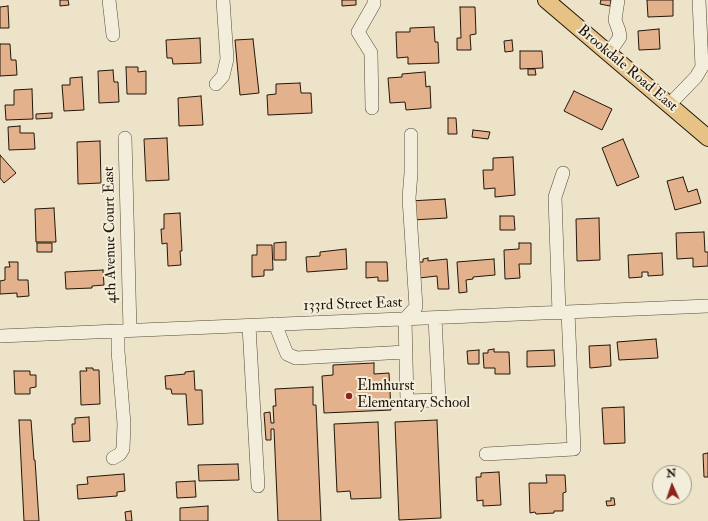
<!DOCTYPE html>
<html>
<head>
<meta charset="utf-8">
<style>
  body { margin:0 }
  #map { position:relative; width:708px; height:521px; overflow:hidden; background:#ede3c8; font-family:"IM FELL Double Pica",serif }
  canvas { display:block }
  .north { position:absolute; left:652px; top:465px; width:40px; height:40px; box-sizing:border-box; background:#f3eddb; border:1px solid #a09787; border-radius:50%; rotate:357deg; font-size:11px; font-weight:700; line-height:16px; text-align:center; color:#231609 }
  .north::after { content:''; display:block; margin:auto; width:14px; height:18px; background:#8f2418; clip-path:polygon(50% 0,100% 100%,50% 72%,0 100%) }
</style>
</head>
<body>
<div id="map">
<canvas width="708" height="521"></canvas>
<div class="north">N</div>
</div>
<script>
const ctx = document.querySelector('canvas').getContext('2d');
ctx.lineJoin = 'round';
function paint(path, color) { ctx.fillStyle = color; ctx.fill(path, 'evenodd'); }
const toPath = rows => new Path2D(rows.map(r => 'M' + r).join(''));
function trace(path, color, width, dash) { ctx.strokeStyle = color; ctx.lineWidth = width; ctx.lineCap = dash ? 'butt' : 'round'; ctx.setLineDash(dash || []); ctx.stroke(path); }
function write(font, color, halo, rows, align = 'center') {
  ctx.font = font + ' "IM FELL Double Pica",serif'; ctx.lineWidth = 4; ctx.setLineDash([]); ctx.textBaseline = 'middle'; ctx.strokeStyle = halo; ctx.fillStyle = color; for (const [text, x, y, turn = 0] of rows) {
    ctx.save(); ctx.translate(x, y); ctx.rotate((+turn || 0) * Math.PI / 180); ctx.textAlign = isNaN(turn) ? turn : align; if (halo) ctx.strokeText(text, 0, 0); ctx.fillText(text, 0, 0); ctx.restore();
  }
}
const building = toPath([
  [60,0,68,0,69,5,60,6,60,0],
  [342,0,356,0,356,5,342,6,342,0],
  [601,0,611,0,610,6,600,4,601,0],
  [647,0,673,0,673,16,648,17,647,0],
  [8,6,9,28,0,28,0,7,8,6],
  [460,7,475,7,476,34,470,35,471,50,457,50,457,38,461,38,460,7],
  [434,27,435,42,438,42,439,63,408,64,408,57,397,58,396,32,410,32,410,28,434,27],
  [659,29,660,49,639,50,638,31,659,29],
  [200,38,201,63,173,64,172,58,167,58,166,40,200,38],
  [253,39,259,93,240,95,235,40,253,39],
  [512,40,513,51,505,52,504,41,512,40],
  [0,44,10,44,11,60,16,60,17,75,0,76,0,44],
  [520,51,542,51,543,68,520,69,520,51],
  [126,67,138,67,138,72,146,71,146,94,127,94,126,67],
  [528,69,535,69,536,75,528,75,528,69],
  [113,70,114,82,118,82,119,102,99,103,98,71,113,70],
  [425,72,426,87,430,86,431,108,406,110,405,102,390,103,388,78,402,77,402,74,425,72],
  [82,77,84,110,64,111,62,85,70,85,70,78,82,77],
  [300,83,301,93,311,93,312,113,268,115,267,95,276,94,276,84,300,83],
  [32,89,33,119,6,120,5,105,14,105,14,90,32,89],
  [574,91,612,109,602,130,564,111,574,91],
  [201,96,203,125,179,126,178,98,201,96],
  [52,113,52,118,36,119,36,114,52,113],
  [448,118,456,118,457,134,448,134,448,118],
  [20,126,20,133,34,133,35,149,9,150,8,127,20,126],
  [473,130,490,132,488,139,472,137,473,130],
  [167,138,169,180,146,181,144,139,167,138],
  [623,139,639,177,617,186,602,148,623,139],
  [100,141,101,183,78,184,77,142,100,141],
  [0,155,16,173,4,183,0,178,0,155],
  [513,157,515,195,495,197,495,188,484,189,483,170,493,170,493,158,513,157],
  [683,177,688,192,697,189,701,203,675,210,667,181,683,177],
  [445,199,447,218,412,220,410,201,445,199],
  [54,208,56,242,36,242,35,209,54,208],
  [180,213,182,251,180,251,181,265,168,266,167,243,162,244,161,229,164,229,164,214,180,213],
  [500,216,514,216,515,230,500,230,500,216],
  [599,218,600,260,577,261,576,219,599,218],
  [704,232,705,252,708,252,708,266,693,267,693,258,677,259,676,233,704,232],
  [286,242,286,260,274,260,274,243,286,242],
  [37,243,52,243,52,252,37,252,37,243],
  [519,243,531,243,531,264,519,264,520,278,505,279,504,250,519,249,519,243],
  [257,245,272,245,273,270,264,270,264,276,252,277,252,255,257,255,257,245],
  [346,249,347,269,307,272,306,257,320,256,320,252,346,249],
  [662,253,663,275,648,276,648,272,642,272,642,277,629,278,628,255,662,253],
  [428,258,428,261,447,259,449,289,438,289,437,276,419,278,418,262,423,262,423,259,428,258],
  [494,259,495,275,473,277,473,279,466,280,467,292,459,293,457,262,494,259],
  [9,262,18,262,18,280,28,280,29,296,17,297,17,293,0,294,0,281,5,280,5,267,10,267,9,262],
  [366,262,387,262,388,281,378,281,378,277,366,278,366,262],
  [103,270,104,285,92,286,92,288,66,289,65,272,103,270],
  [656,339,658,358,619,360,617,342,656,339],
  [610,345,611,366,590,368,589,346,610,345],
  [494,349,494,352,509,352,510,374,495,374,495,368,484,368,483,353,488,353,488,350,494,349],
  [479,350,479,364,468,364,467,351,479,350],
  [554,350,555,366,527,367,527,351,554,350],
  [374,363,374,374,389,373,391,410,324,413,322,376,333,375,333,365,374,363],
  [86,368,93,368,93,370,99,370,100,404,81,405,80,371,87,371,86,368],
  [14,371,30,371,30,375,36,375,36,387,30,388,30,394,15,394,14,371],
  [194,371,195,390,202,390,203,424,188,425,186,394,172,394,171,389,166,389,165,376,185,374,185,372,194,371],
  [313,387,313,405,316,405,321,521,278,521,274,429,271,429,271,440,266,440,264,413,270,412,271,423,274,423,273,406,276,406,275,389,313,387],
  [624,407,625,443,604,444,602,408,624,407],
  [89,417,90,441,73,442,72,424,75,424,75,418,89,417],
  [19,420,31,420,34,460,35,460,39,521,24,521,19,420],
  [437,420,441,518,399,520,395,422,437,420],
  [378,422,381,498,351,499,350,491,337,492,334,424,378,422],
  [708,453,708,477,704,477,703,454,708,453],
  [238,464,239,480,199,481,198,465,238,464],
  [499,472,501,505,483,506,483,500,477,501,476,477,481,477,481,473,499,472],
  [124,474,125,491,117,492,117,496,78,499,77,485,88,484,87,477,124,474],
  [546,475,565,475,566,492,563,493,563,511,554,511,554,513,536,514,535,512,530,513,529,483,547,483,546,475],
  [195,481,196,497,177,498,176,482,195,481],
  [611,498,614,498,615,505,607,506,606,501,611,501,611,498],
  [208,506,208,521,180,521,180,508,208,506],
  [131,511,132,521,126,521,125,512,131,511]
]);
const minor = toPath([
  [109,0,113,35],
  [609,53,620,37,619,31,615,20,618,0],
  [216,84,223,76,227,59,223,0],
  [670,104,696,77,702,67,699,0],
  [372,108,371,53,358,32,374,4,374,0],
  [411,135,411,173,409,198,416,307,405,319,407,401,439,400,435,318],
  [125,138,130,330],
  [559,313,555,197,563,173],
  [275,324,287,354,296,358,406,352],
  [249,326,258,486],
  [0,336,708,306],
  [486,454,574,449,568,312],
  [113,458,120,454,123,449,124,424,118,351,118,331]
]);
const major = toPath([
  [546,0,708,138]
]);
const markers = [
  [349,396,4,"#8f2418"]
];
const streetNames = [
  ["Brookdale Road East",627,69,40],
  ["4th Avenue Court East",111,235,-91],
  ["133rd Street East",353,305,-2]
];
const poiNames = [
  ["Elmhurst",357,387],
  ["Elementary School",357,404]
];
paint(building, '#e4b18d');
trace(building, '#231609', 1);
trace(minor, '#564939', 14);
trace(major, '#231609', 18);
trace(minor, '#f3eddb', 13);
trace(major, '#e6c284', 16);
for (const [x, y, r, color] of markers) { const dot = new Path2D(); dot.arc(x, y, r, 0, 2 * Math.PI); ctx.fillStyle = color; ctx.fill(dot); trace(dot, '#f3eddb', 1.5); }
write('15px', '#231609', '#f3eddb', streetNames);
write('15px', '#231609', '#f3eddb', poiNames, 'left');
</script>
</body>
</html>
